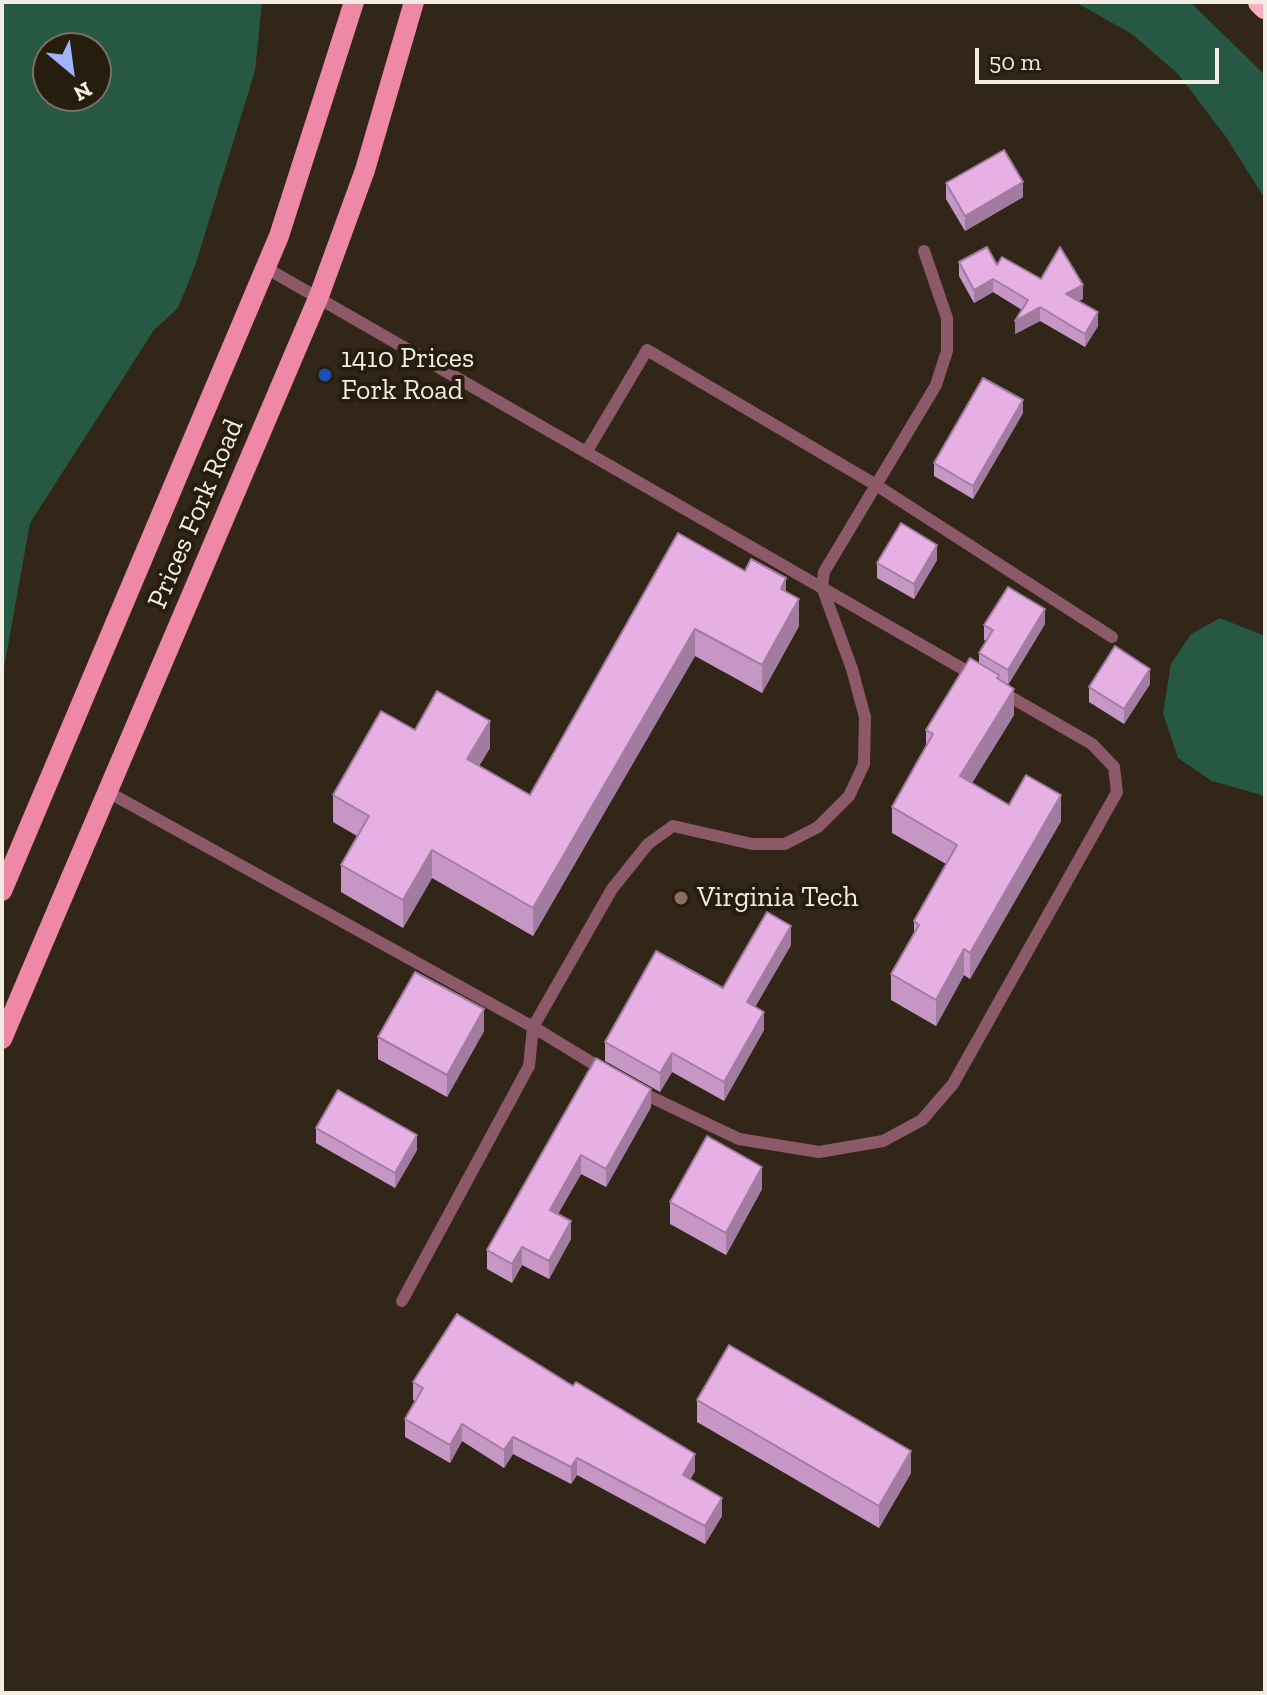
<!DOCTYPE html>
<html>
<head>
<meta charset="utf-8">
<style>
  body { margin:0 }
  #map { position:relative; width:1267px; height:1695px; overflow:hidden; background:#312617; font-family:"Zilla Slab",serif }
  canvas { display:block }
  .frame { position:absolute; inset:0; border:4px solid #f3ece3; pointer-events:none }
  .north { position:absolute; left:32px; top:32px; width:80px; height:80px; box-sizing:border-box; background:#271d0e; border:2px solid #797063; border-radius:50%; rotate:151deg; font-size:22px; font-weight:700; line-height:32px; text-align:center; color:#f3ece3 }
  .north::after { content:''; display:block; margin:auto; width:28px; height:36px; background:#a0b3fd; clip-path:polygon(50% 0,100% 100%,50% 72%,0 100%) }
  .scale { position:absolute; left:975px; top:48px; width:244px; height:36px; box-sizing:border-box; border:4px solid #f3ece3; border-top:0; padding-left:10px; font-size:24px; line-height:28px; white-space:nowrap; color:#f3ece3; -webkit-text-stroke:6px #271d0e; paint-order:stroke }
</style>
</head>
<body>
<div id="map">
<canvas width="1267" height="1695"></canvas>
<div class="frame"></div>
<div class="north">N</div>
<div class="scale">50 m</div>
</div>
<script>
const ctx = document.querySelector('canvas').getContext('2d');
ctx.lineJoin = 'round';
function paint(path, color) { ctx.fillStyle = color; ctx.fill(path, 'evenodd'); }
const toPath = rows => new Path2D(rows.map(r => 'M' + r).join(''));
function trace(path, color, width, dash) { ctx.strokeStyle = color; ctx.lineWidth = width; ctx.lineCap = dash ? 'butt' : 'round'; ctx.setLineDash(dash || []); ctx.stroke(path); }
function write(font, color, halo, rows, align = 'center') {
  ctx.font = font + ' "Zilla Slab",serif'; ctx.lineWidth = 8; ctx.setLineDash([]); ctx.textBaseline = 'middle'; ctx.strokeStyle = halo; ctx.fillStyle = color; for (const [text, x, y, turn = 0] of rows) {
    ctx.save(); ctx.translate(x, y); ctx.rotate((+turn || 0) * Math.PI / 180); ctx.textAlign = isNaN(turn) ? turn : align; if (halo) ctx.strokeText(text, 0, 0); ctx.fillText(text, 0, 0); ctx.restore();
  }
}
const green = toPath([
  [2,2,262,2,255,71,195,266,178,308,154,330,30,523,2,679],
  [96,48,96,96,48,96,48,48],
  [1075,2,1190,2,1265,75,1265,199,1226,137,1178,74,1132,34],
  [1220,618,1265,636,1265,796,1212,781,1178,758,1163,713,1171,664,1191,634]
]);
const lane = toPath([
  [266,268,977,677],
  [587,451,647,350,876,485,1112,637],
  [108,792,533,1027,607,1072],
  [636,1090,739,1139,819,1152,883,1141,922,1120,953,1084,1117,792,1114,767,1092,744,1000,691],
  [402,1301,529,1066,533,1027,612,889,648,844,673,826,752,844,785,844,818,827,849,796,864,764,865,717,852,669,822,587,824,572,936,385,947,351,947,318,924,251]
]);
const primary = toPath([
  [2,891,279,236,354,2],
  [2,1039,319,296,365,170,414,2]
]);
const highway = toPath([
  [1260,2,1265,7]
]);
const wall = toPath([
  [946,183,1023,197,965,231,946,199],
  [959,262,997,265,1041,279,1083,299,1078,301,1098,326,1085,347,1040,321,1015,334,1022,310,993,292,974,303,959,276],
  [1023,413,973,499,934,476,934,463],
  [937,560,914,599,877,578,877,563],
  [745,571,786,591,799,626,762,693,695,656,533,936,432,878,403,928,341,892,341,865,357,836,333,822,333,795,415,730,490,748,479,766,530,795],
  [1045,624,1008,685,1014,715,972,783,1009,805,1061,821,970,979,964,975,936,1026,891,1000,891,974,914,934,914,921,946,864,892,833,892,807,926,746,926,730,979,663,979,653,986,641,984,640,984,625],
  [1150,684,1124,724,1089,702,1089,687],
  [791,945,755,1007,764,1030,724,1101,672,1072,660,1092,605,1061,605,1042,723,988],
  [484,1031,447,1097,378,1059,378,1037],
  [596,1058,651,1107,606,1187,581,1174,558,1214,571,1239,549,1279,522,1265,512,1283,487,1269,487,1250],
  [316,1128,417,1150,395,1188,316,1143],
  [762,1189,726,1255,670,1224,670,1202],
  [413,1382,695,1471,690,1480,722,1516,705,1544,577,1475,571,1484,513,1454,504,1468,462,1441,450,1463,405,1437,405,1419,415,1401,413,1400],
  [697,1400,911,1473,879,1528,697,1422]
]);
const shadedWall = toPath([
  [1023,182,1023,197,965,231,965,216],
  [993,279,993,292,974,303,974,290],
  [1083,285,1083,299,1066,307,1066,294],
  [1040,307,1040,321,1015,334,1015,321],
  [1098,312,1098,326,1085,347,1085,334],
  [1023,400,1023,413,973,499,973,486],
  [937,545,937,560,914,599,914,584],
  [786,578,786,606,781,589],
  [799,599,799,626,762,693,762,665],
  [1045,609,1045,624,1008,685,1008,670],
  [695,629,695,656,533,936,533,908],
  [1150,669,1150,684,1124,724,1124,709],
  [1014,689,1014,715,960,802,960,776],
  [490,721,490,748,467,786,467,759],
  [1061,795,1061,821,970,979,970,953],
  [432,850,432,878,403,928,403,900],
  [791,926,791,945,747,1021,747,1002],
  [964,949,964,975,936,1026,936,1000],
  [484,1009,484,1031,447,1097,447,1075],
  [764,1012,764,1030,724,1101,724,1082],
  [672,1053,672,1072,660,1092,660,1073],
  [651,1089,651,1107,606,1187,606,1169],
  [417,1135,417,1150,395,1188,395,1173],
  [581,1155,581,1174,550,1228,550,1210],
  [762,1167,762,1189,726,1255,726,1233],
  [571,1221,571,1239,549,1279,549,1261],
  [522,1247,522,1265,512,1283,512,1264],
  [462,1424,462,1441,450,1463,450,1445],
  [513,1437,513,1454,504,1468,504,1450],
  [911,1451,911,1473,879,1528,879,1506],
  [695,1454,695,1471,683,1493,683,1475],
  [577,1458,577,1475,571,1484,571,1467],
  [722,1498,722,1516,705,1544,705,1526]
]);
const building = toPath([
  [1004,150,1023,182,965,216,946,183,1004,150],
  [987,247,997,265,1002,257,1041,279,1060,247,1083,285,1066,294,1098,312,1085,334,1040,307,1015,321,1028,300,993,279,974,290,959,262,987,247],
  [983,378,1023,400,973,486,934,463,983,378],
  [901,523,937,545,914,584,877,563,901,523],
  [678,533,745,571,751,559,786,578,781,589,799,599,762,665,695,629,533,908,432,850,403,900,341,865,369,816,333,795,381,711,415,730,437,691,490,721,467,759,530,795,678,533],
  [1008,587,1045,609,1008,670,979,653,993,630,984,625,1008,587],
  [1115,646,1150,669,1124,709,1089,687,1115,646],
  [970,658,999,675,997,678,1014,689,960,776,1009,805,1026,775,1061,795,970,953,964,949,936,1000,891,974,919,925,914,921,957,845,892,807,933,734,926,730,970,658],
  [767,912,791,926,747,1002,764,1012,724,1082,672,1053,660,1073,605,1042,656,951,723,988,767,912],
  [415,972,484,1009,447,1075,378,1037,415,972],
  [596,1058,651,1089,606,1169,581,1155,550,1210,571,1221,549,1261,522,1247,512,1264,487,1250,596,1058],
  [338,1090,417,1135,395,1173,316,1128,338,1090],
  [707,1136,762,1167,726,1233,670,1202,707,1136],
  [457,1314,573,1386,576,1382,695,1454,683,1475,722,1498,705,1526,577,1458,571,1467,513,1437,504,1450,462,1424,450,1445,405,1419,423,1388,413,1382,457,1314],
  [729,1345,911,1451,879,1506,697,1400,729,1345]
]);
const markers = [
  [325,375,8,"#1a4fb4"],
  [681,898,8,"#8d6e63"]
];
const poiNames = [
  ["1410 Prices",341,359],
  ["Fork Road",341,391],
  ["Virginia Tech",697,898]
];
const streetNames = [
  ["Prices Fork Road",196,514,-67]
];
paint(green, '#265844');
trace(lane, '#8c5968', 12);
trace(primary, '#ef87a7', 20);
trace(highway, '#f9aec3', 24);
paint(wall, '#c697c4');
paint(shadedWall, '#a17ba0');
paint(building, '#e6b0e4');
trace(building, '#a17ba0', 2);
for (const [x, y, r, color] of markers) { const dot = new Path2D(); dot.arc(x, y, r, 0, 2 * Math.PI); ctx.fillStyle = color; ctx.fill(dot); trace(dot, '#271d0e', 3); }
write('28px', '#f3ece3', '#271d0e', poiNames, 'left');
write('28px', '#f3ece3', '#271d0e', streetNames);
</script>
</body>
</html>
